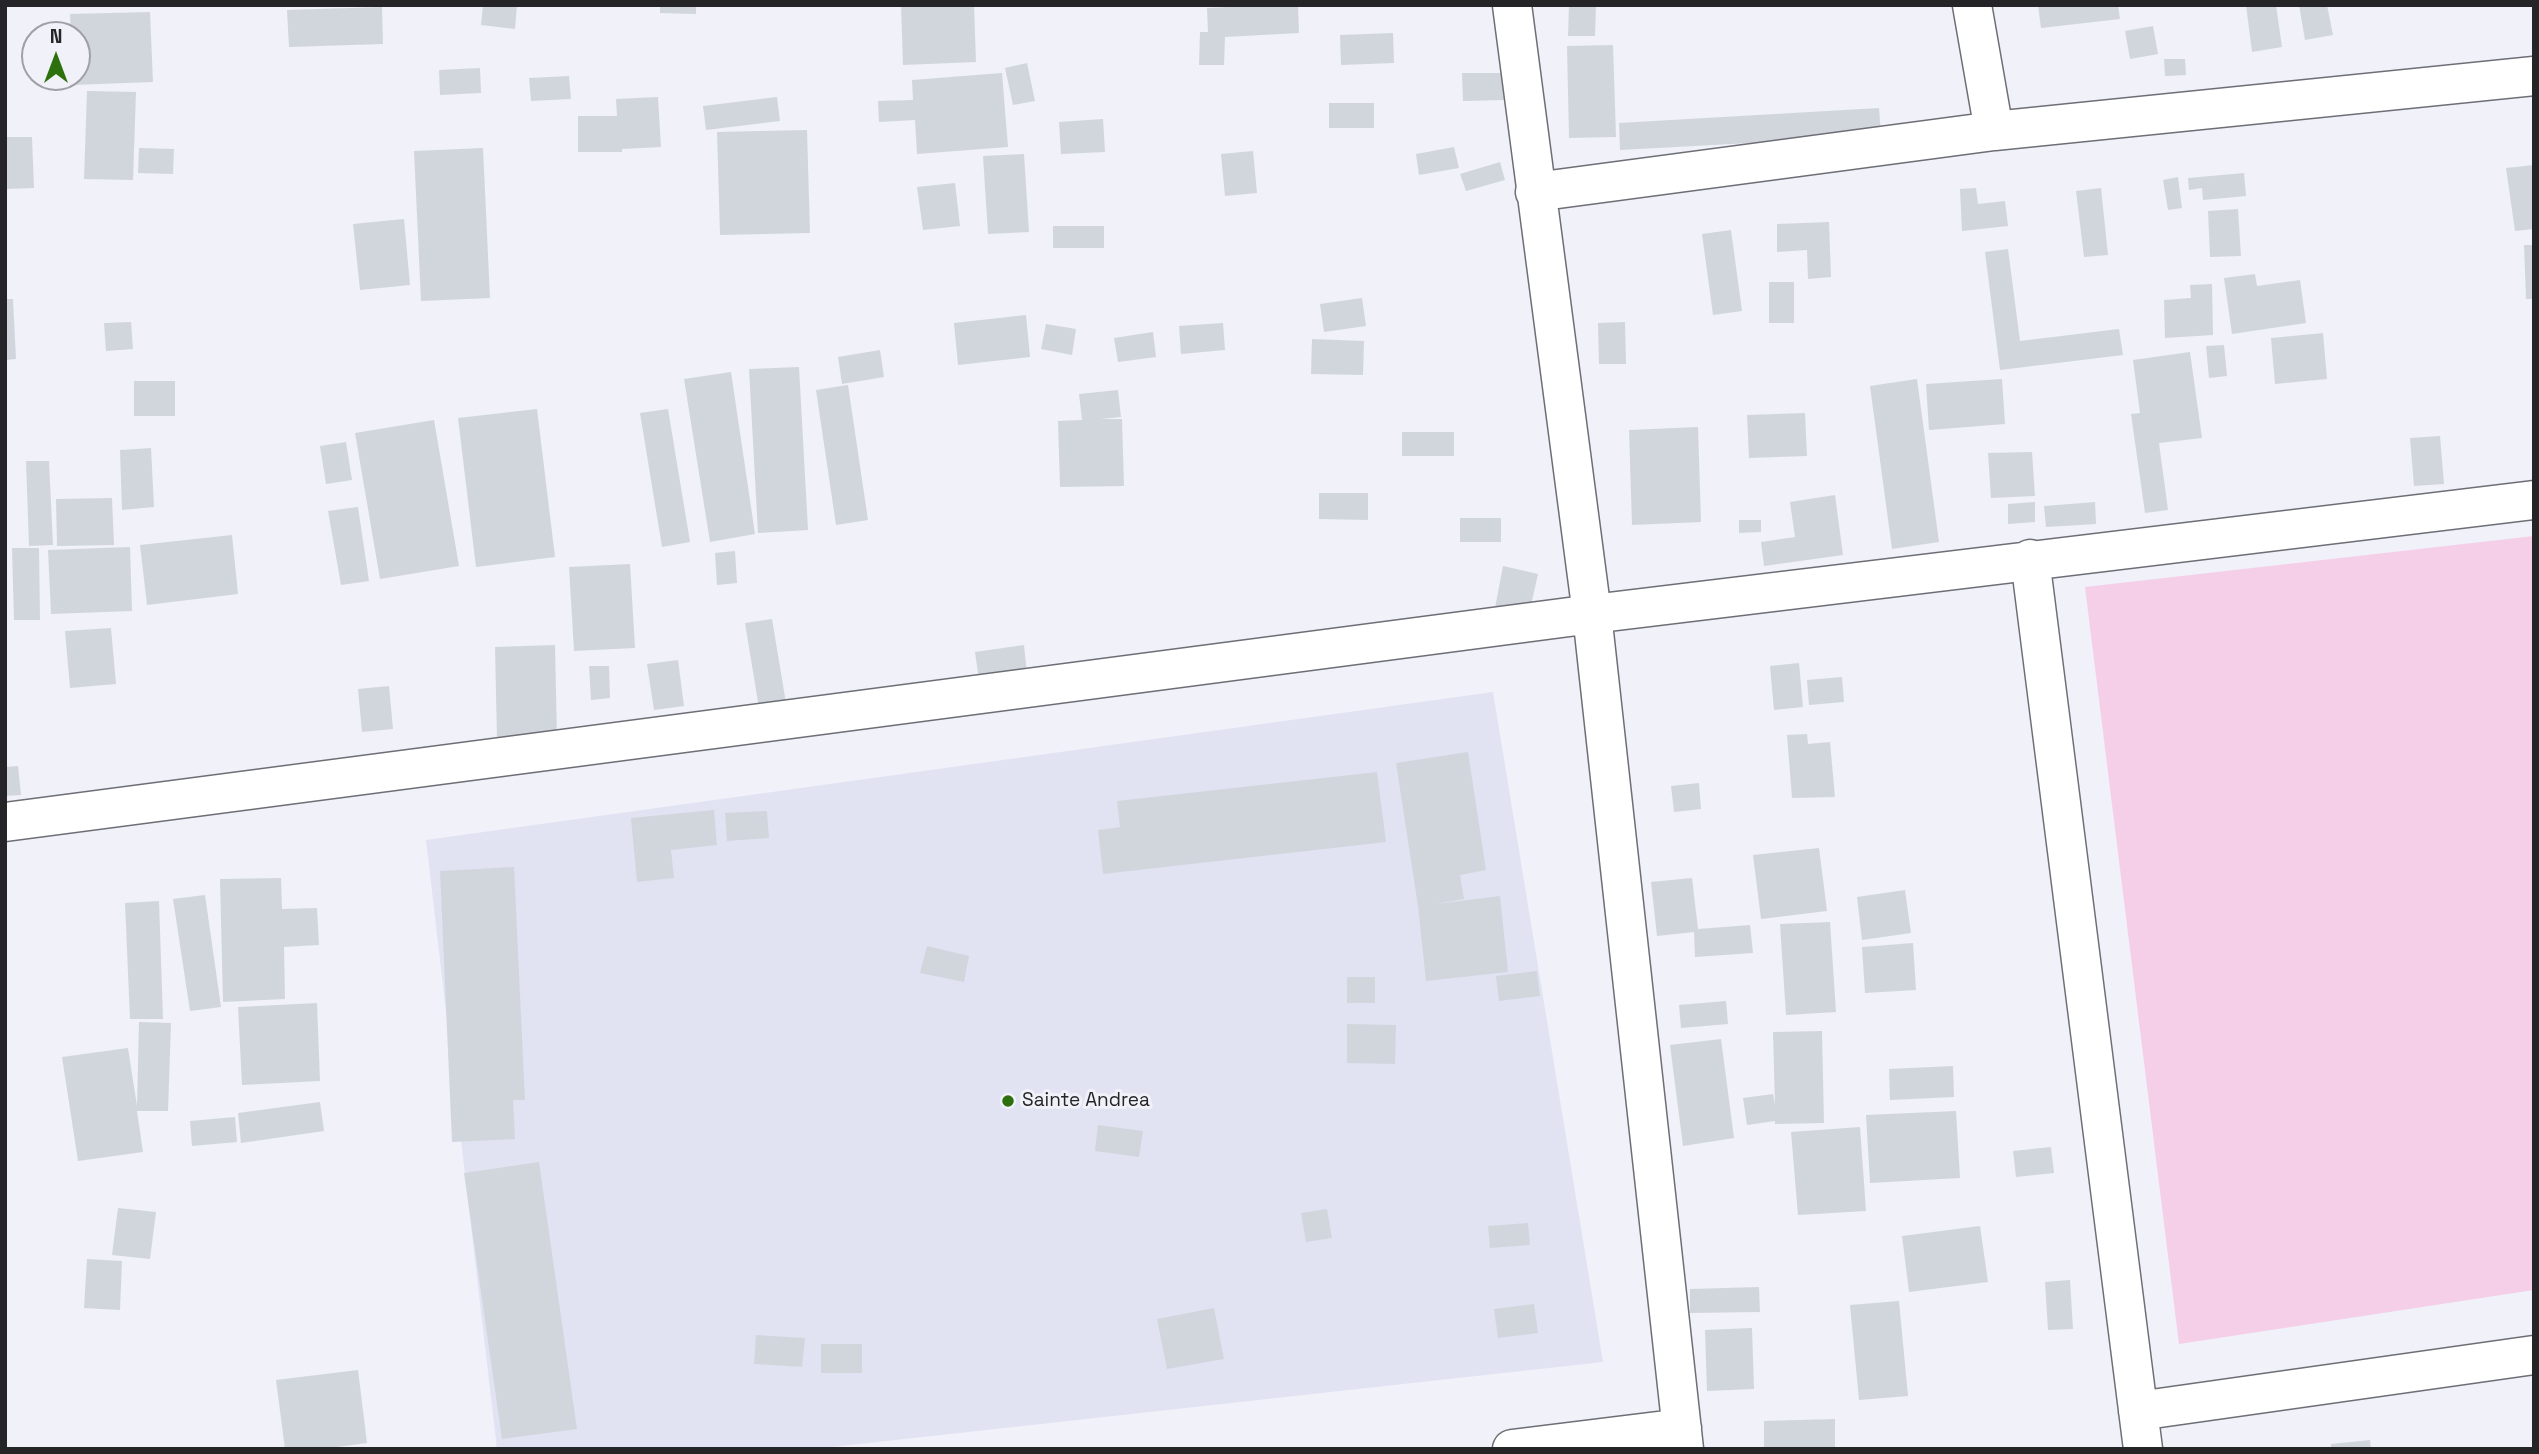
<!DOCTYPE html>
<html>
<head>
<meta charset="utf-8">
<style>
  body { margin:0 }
  #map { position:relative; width:2539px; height:1454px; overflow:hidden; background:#f0f1f9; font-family:"Space Grotesk",sans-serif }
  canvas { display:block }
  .frame { position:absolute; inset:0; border:7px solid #252528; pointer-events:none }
  .north { position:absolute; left:21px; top:21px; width:70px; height:70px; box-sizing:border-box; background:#f0f1f9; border:2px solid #9f9fa5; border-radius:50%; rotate:0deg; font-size:19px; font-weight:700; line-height:28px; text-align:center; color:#252528 }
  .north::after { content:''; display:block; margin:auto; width:24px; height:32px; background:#2d710f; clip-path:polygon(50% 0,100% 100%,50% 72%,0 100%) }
</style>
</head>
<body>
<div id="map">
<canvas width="2539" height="1454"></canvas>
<div class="frame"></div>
<div class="north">N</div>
</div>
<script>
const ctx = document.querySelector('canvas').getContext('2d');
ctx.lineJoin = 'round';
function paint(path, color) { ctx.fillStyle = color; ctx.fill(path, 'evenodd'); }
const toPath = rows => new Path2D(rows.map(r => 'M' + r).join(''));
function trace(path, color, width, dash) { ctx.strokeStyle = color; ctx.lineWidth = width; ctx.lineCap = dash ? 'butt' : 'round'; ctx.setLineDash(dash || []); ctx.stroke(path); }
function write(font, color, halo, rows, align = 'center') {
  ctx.font = font + ' "Space Grotesk",sans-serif'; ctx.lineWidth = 6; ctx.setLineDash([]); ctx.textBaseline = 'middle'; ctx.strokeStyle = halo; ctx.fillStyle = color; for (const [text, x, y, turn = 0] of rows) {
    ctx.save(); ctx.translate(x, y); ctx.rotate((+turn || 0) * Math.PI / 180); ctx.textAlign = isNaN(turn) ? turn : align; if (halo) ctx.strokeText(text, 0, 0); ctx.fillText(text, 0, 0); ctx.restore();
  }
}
const built = toPath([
  [1493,692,1603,1362,814,1449,497,1449,426,840]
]);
const green = toPath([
  [2534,536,2534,1290,2179,1344,2085,587]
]);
const building = toPath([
  [483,5,517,5,515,29,481,25],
  [660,5,696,5,696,14,660,13],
  [901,5,974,5,976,62,903,65],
  [1266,5,1298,5,1299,33,1225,37,1224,65,1199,65,1200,32,1208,32,1207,8],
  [1569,5,1596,5,1595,36,1568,36],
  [2038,5,2118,5,2120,19,2041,28],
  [2246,5,2276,5,2282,47,2252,52],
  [2299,5,2327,5,2333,35,2305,40],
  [382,7,383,44,289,47,287,10],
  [150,12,153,82,72,85,72,77,77,77,77,35,71,35,70,14],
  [2153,26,2158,54,2130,59,2125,31],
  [1393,33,1394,63,1341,65,1340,35],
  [1613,45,1616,137,1569,138,1567,46],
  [2164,59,2185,59,2186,75,2165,76],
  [1027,63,1035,101,1013,105,1005,68],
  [480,68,481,93,440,95,439,70],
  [1002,73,1008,147,917,154,915,120,879,122,878,101,913,100,912,80],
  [1462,73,1504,73,1504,100,1463,101],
  [569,76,571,99,531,101,529,78],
  [87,91,136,92,133,180,84,179],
  [658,97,661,147,622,149,622,152,578,152,578,116,617,116,616,99],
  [777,97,780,121,706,130,703,106],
  [1329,103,1374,103,1374,128,1329,128],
  [1879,108,1881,136,1620,150,1619,123],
  [1103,119,1105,152,1061,154,1059,122],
  [807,130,810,233,720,235,717,132],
  [5,137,32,137,34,188,5,189],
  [1454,147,1459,168,1419,175,1416,154],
  [139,148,174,149,173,174,138,173],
  [483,148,490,298,421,301,414,151],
  [1253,151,1257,193,1225,196,1221,154],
  [1024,154,1029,232,988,234,983,156],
  [1500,162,1505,180,1466,191,1460,174],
  [2534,165,2534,229,2515,231,2506,168],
  [2244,173,2246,196,2203,200,2202,188,2189,190,2188,178],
  [2178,177,2182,208,2168,210,2163,180],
  [955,183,960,226,923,230,917,187],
  [1976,188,1978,204,2005,201,2008,226,1962,231,1960,189],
  [2101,188,2108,255,2084,257,2076,191],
  [2238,209,2241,256,2210,257,2208,211],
  [404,219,410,285,360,290,353,224],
  [1829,222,1831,277,1808,279,1807,250,1777,252,1777,224],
  [1053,226,1104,226,1104,248,1053,248],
  [1731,230,1742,311,1713,315,1702,234],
  [2524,245,2534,245,2534,299,2526,299],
  [2008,249,2020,341,2119,329,2123,355,2000,370,1985,252],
  [2255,274,2257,286,2300,280,2306,323,2232,334,2224,278],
  [1769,282,1794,282,1794,323,1769,323],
  [2212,284,2213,335,2165,338,2164,300,2191,298,2190,285],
  [1362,298,1366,326,1324,332,1320,304],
  [5,299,13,299,16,359,5,360],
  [1026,315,1030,357,958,365,954,323],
  [131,322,133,349,106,351,104,323],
  [1625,322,1626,364,1599,364,1598,323],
  [1223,323,1225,350,1181,354,1179,326],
  [1046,324,1076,329,1072,355,1041,349],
  [1153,332,1156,357,1118,362,1114,338],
  [2323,333,2327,379,2275,384,2271,338],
  [1312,339,1364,341,1363,375,1311,374],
  [2224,345,2227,376,2209,378,2206,346],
  [880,350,884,377,842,384,838,357],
  [2190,352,2202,438,2159,443,2168,510,2145,513,2131,414,2140,413,2133,360],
  [799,367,808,530,758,533,749,369],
  [731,372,755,534,710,542,684,379],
  [1917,379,1939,542,1892,549,1870,386],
  [2002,379,2005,424,1929,430,1926,384],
  [134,381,175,381,175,416,134,416],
  [848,385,868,520,836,525,816,390],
  [1118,390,1121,417,1101,419,1122,419,1124,486,1060,487,1058,421,1082,420,1079,394],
  [537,409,555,557,476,567,458,418],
  [668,409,690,542,662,547,640,413],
  [1805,413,1807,456,1749,458,1747,415],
  [434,420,459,566,380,579,355,433],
  [1698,427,1701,522,1632,525,1629,430],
  [1402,432,1454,432,1454,456,1402,456],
  [2440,436,2444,484,2414,486,2410,438],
  [346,442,352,480,326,484,320,446],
  [151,448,154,507,122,510,120,450],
  [2032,452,2035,496,1991,498,1988,453],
  [26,461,49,461,53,545,29,546],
  [1319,493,1368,493,1368,520,1319,519],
  [1835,495,1843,555,1764,566,1761,542,1795,537,1790,502],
  [112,498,114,545,57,546,56,499],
  [2035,502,2035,522,2008,524,2008,504],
  [2095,502,2096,524,2046,527,2044,506],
  [358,507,369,581,341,585,328,511],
  [1460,518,1501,518,1501,542,1460,542],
  [1739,520,1761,520,1761,532,1739,533],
  [232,535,238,594,147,605,140,545],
  [130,547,132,611,51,614,48,550],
  [12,548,39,548,40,620,14,620],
  [735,551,737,583,717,585,715,553],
  [630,564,635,648,574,651,569,567],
  [1503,566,1538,574,1529,614,1495,608],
  [772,619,786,703,759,708,745,623],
  [111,628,116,684,70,688,65,631],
  [555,645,557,739,497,740,495,647],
  [1024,645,1027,674,979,680,975,652],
  [678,660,684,706,654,710,647,664],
  [1799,663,1803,707,1774,710,1770,666],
  [589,666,609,666,610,698,591,700],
  [1842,677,1844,702,1809,705,1807,680],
  [389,686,393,729,362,732,358,689],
  [1807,734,1808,744,1830,742,1835,797,1792,798,1787,735],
  [1468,752,1486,870,1460,875,1464,899,1436,904,1500,896,1508,972,1426,981,1418,906,1396,763],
  [18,766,21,795,5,796,5,767],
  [1377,772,1386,842,1103,874,1098,830,1120,827,1117,801],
  [1699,783,1701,809,1674,812,1671,786],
  [714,810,717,845,671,850,674,878,637,882,631,818],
  [767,811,769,838,727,841,725,813],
  [1819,848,1827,911,1761,919,1753,855],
  [514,867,525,1100,513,1100,515,1139,452,1142,440,871],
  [281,878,282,909,317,908,319,945,284,947,285,999,223,1002,220,879],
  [1692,878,1698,929,1750,925,1753,953,1695,957,1694,932,1657,936,1651,882],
  [1905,890,1911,933,1862,940,1857,897],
  [205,895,221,1007,190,1011,173,899],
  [159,901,163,1019,130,1019,125,903],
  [1830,922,1836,1012,1786,1015,1780,924],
  [1913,943,1916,990,1865,993,1862,947],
  [927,946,969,956,964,982,920,973],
  [1537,971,1540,996,1499,1001,1496,976],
  [1347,977,1375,977,1375,1003,1347,1003],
  [1726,1001,1728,1024,1681,1028,1679,1005],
  [317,1003,320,1081,242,1085,238,1007],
  [139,1022,171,1023,168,1111,137,1111,143,1152,78,1161,62,1057,128,1048,137,1106],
  [1347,1024,1396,1025,1395,1064,1347,1063],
  [1822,1031,1824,1123,1775,1124,1775,1121,1747,1125,1743,1098,1773,1094,1775,1105,1773,1032],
  [1721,1039,1734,1138,1683,1146,1670,1045],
  [1953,1066,1954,1097,1890,1100,1889,1069],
  [320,1102,324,1131,241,1143,238,1113],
  [1956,1111,1960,1178,1870,1183,1866,1115],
  [235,1117,237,1142,192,1146,190,1121],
  [1098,1125,1143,1131,1139,1157,1095,1151],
  [1860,1127,1866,1211,1798,1215,1791,1132],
  [2051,1147,2054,1173,2016,1177,2013,1151],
  [539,1162,577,1429,502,1439,464,1173],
  [118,1208,156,1212,150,1259,112,1255],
  [1327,1209,1332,1238,1306,1242,1301,1213],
  [1528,1223,1530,1245,1490,1248,1488,1226],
  [1980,1226,1988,1282,1909,1292,1902,1236],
  [87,1259,122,1261,120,1310,84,1308],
  [2070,1280,2073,1329,2048,1330,2045,1282],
  [1759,1287,1760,1312,1690,1313,1690,1289],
  [1899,1301,1908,1396,1859,1400,1850,1305],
  [1534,1304,1538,1333,1498,1338,1494,1309],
  [1214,1308,1224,1359,1167,1369,1157,1319],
  [1752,1328,1754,1389,1707,1391,1705,1330],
  [756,1335,805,1338,802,1367,754,1364],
  [821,1344,862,1344,862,1373,821,1373],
  [358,1370,367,1443,323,1449,285,1449,276,1380],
  [1835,1419,1835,1448,1764,1449,1764,1421],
  [2370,1440,2371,1449,2331,1449,2331,1444]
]);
const minor = toPath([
  [1512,5,1592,614,2534,500],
  [1972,5,1994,131],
  [1535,192,1994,131,2534,76],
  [2030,559,2143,1449],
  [5,822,1592,614,1684,1449],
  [2138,1411,2534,1355],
  [1512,1449,1682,1428]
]);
const markers = [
  [1008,1101,7,"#2d710f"]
];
const poiNames = [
  ["Sainte Andrea",1022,1101]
];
paint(built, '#e1e3f2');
paint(green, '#f4cfe7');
paint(building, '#d1d6dd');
trace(minor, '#6e6f76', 41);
trace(minor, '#fff', 38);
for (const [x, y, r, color] of markers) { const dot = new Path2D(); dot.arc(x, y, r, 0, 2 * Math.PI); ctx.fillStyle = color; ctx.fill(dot); trace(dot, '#f0f1f9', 2.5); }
write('19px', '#252528', '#f0f1f9', poiNames, 'left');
</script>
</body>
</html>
